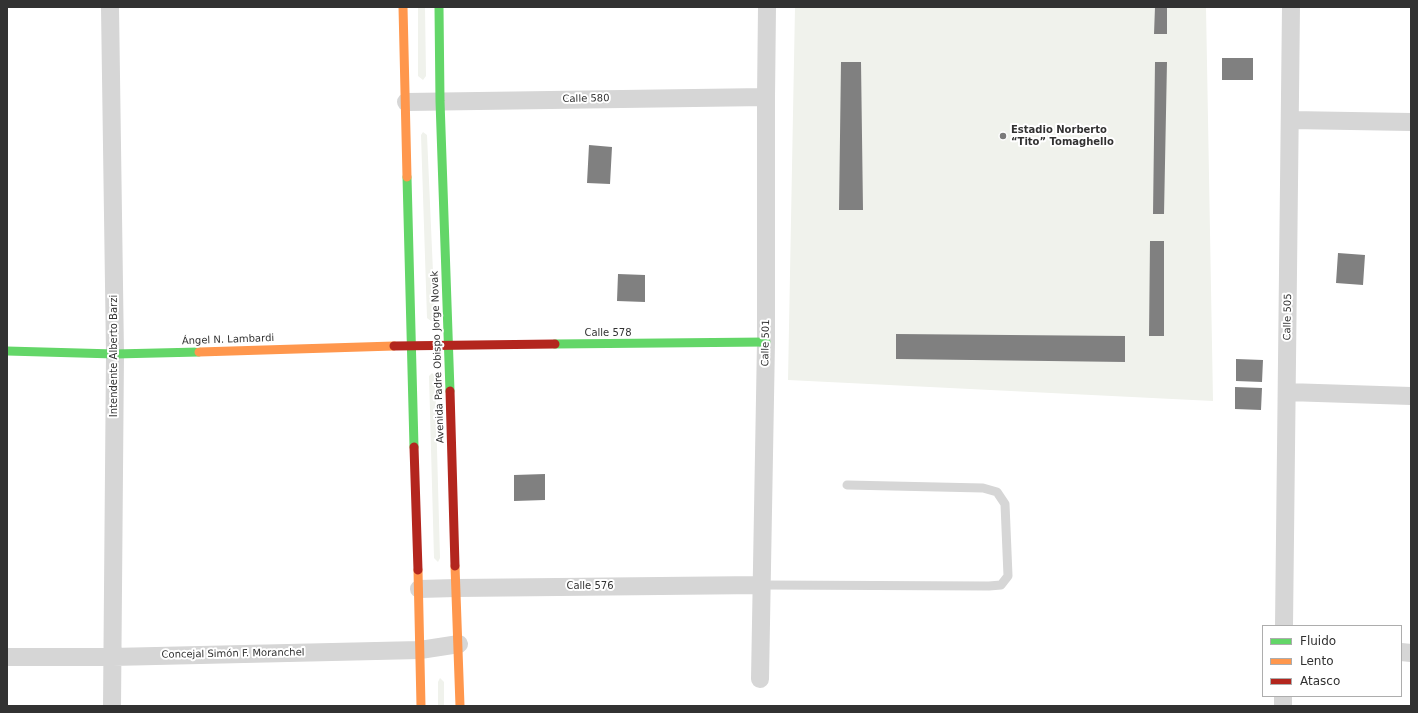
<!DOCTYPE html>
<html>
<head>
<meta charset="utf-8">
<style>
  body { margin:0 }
  #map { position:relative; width:1418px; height:713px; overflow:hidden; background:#fff; font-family:"DejaVu Sans",sans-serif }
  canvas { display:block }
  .frame { position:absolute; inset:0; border:8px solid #323232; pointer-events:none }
  .legend { position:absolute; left:1262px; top:625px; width:140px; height:72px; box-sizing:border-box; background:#fff; border:1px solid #adadad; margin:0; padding:5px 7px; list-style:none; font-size:12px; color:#323232 }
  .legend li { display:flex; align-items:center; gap:8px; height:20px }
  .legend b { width:20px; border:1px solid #adadad }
</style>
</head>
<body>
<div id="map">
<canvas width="1418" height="713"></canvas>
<div class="frame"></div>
<ul class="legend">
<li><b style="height:5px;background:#63d668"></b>Fluido</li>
<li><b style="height:5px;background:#ff974d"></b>Lento</li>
<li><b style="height:5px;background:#b3261e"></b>Atasco</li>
</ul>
</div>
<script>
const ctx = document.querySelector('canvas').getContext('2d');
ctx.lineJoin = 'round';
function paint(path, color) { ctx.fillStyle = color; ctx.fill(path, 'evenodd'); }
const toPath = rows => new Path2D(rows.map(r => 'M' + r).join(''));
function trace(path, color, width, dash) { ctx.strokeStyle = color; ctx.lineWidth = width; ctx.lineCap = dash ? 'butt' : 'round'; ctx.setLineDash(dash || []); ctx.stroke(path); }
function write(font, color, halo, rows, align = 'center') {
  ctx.font = font + ' "DejaVu Sans",sans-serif'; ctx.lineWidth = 4; ctx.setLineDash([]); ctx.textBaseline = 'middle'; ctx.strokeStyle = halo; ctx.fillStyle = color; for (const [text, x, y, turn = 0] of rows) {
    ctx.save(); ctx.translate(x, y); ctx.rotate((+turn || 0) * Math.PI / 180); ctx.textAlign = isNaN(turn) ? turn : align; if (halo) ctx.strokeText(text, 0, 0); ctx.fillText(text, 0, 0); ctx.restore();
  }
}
const green = toPath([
  [418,7,425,7,426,76,423,80,418,76],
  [795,7,1206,7,1213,401,788,380],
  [423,132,427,135,435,318,431,321,427,318,421,135],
  [432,373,435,376,440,558,438,562,434,558,429,376],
  [440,678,444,682,444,706,438,706,438,682]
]);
const building = toPath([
  [1155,7,1167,7,1167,34,1154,34],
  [1222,58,1253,58,1253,80,1222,80],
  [841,62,861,62,863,210,839,210],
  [1155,62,1167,62,1164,214,1153,214],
  [589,145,612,147,610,184,587,183],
  [1150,241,1164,241,1164,336,1149,336],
  [1338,253,1365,255,1363,285,1336,283],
  [618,274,645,275,645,302,617,301],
  [896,334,1125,336,1125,362,896,359],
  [1236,359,1263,360,1262,382,1236,381],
  [1235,387,1262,388,1261,410,1235,409],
  [545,474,545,500,514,501,514,475]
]);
const lane = toPath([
  [762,585,989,586,1001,585,1008,576,1005,504,997,492,983,488,847,485]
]);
const street = toPath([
  [110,7,115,354,112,706],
  [406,102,766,97],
  [1291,120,1411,122],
  [1287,392,1411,396],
  [419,589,456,588,762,585],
  [1284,626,1291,7],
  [1401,652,1411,653],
  [7,657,112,657,420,650,459,644],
  [760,679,766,342,766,97,767,7],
  [1283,706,1283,696]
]);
const fast = toPath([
  [439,7,440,101,450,391],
  [407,177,414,447],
  [555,344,766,342],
  [7,351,115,354,199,352]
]);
const slow = toPath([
  [403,7,407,177],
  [199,352,394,346],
  [455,566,460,706],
  [418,570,421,706]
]);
const jam = toPath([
  [394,346,555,344],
  [450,391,455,566],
  [414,447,418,570]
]);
const markers = [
  [1003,136,4,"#7a7a7a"]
];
const streetNames = [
  ["Calle 580",586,99,-1],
  ["Calle 505",1288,317,-89],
  ["Calle 578",608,333],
  ["Ángel N. Lambardi",228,340,-2],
  ["Calle 501",766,343,-89],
  ["Intendente Alberto Barzi",114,356,-90],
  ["Avenida Padre Obispo Jorge Novak",438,357,-92],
  ["Calle 576",590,586],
  ["Concejal Simón F. Moranchel",233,654,-1]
];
const poiNames = [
  ["Estadio Norberto",1011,130],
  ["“Tito” Tomaghello",1011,142]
];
paint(green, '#f0f2ec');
paint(building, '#808080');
trace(lane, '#d6d6d6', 9);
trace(street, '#d6d6d6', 18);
trace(fast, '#63d668', 9);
trace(slow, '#ff974d', 9);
trace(jam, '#b3261e', 9);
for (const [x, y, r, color] of markers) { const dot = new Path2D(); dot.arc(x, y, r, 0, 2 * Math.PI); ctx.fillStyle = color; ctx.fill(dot); trace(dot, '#fff', 1.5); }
write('10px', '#323232', '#fff', streetNames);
write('bold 10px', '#323232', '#fff', poiNames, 'left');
</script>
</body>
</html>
